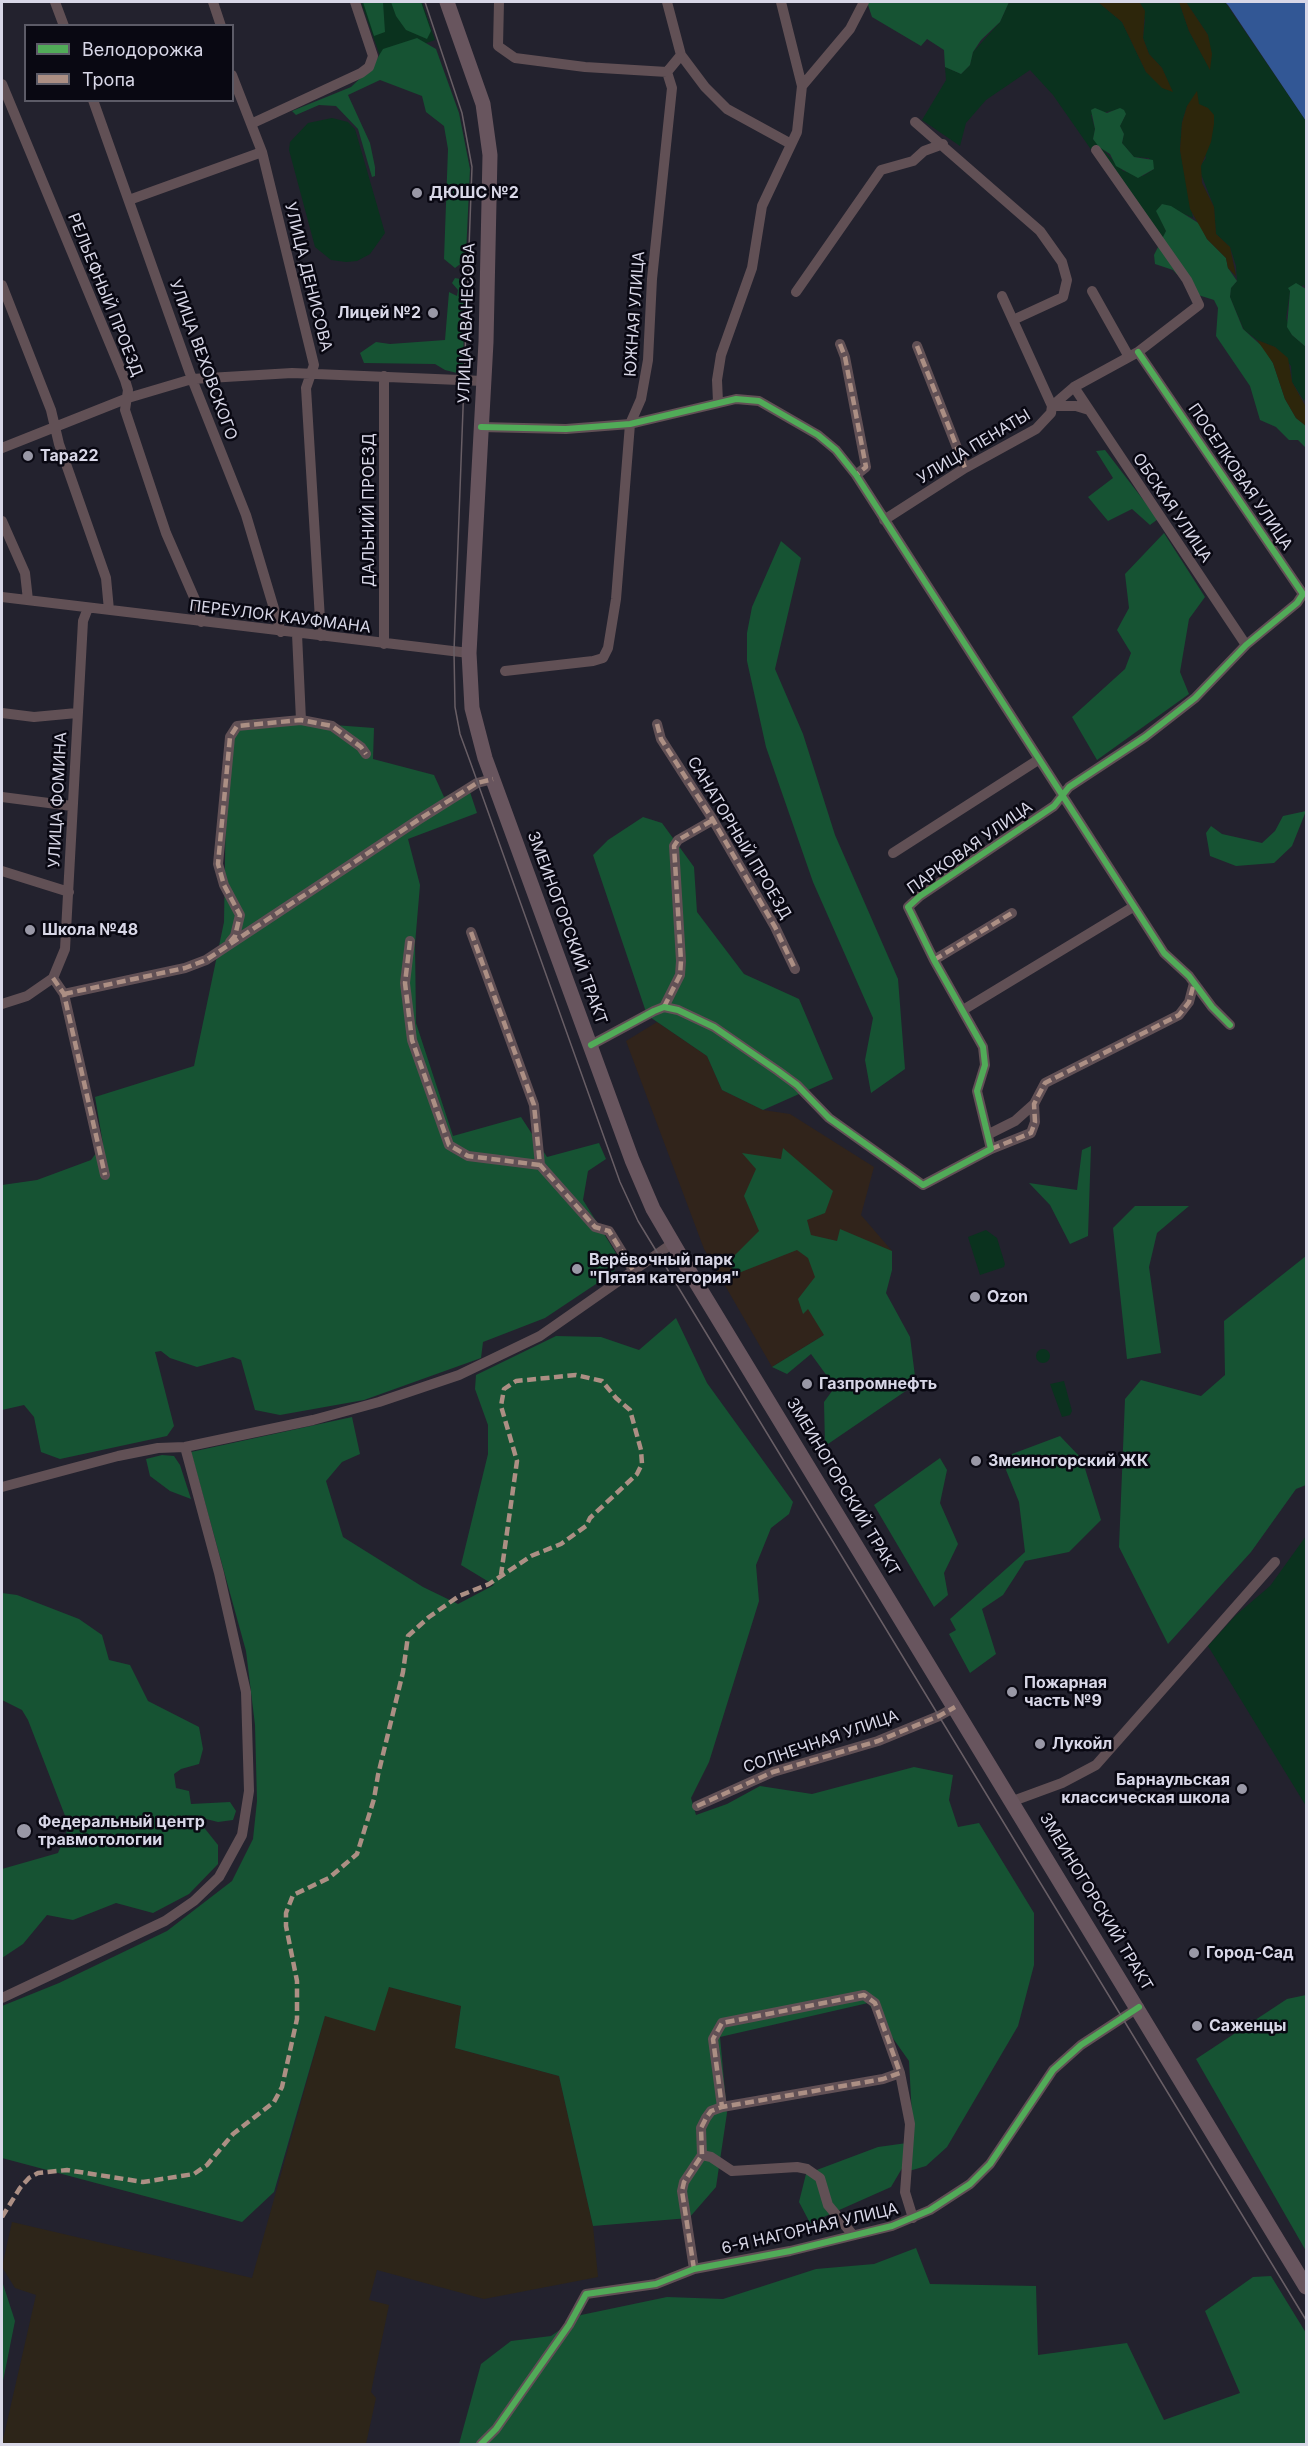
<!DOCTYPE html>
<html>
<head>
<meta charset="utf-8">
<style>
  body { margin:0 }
  #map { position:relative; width:1308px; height:2446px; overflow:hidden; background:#23222e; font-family:Inter,sans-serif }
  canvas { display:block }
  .frame { position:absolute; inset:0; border:3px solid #d8d7e7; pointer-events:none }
  .legend { position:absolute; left:24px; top:24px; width:210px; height:78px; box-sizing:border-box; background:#090812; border:2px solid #5c5b67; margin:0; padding:8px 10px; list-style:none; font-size:18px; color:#d8d7e7 }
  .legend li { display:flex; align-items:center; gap:12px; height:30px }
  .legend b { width:30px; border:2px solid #5c5b67 }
</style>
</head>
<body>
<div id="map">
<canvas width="1308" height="2446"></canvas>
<div class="frame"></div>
<ul class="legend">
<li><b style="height:8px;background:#51ab58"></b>Велодорожка</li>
<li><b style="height:8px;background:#ac8f84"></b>Тропа</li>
</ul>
</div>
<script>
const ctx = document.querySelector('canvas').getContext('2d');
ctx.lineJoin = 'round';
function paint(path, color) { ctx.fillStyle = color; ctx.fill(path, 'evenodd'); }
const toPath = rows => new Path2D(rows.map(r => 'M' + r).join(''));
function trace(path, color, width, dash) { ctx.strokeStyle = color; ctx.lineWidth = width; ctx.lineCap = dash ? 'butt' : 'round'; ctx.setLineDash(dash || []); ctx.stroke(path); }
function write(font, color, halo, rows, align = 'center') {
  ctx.font = font + ' Inter,sans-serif'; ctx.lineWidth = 5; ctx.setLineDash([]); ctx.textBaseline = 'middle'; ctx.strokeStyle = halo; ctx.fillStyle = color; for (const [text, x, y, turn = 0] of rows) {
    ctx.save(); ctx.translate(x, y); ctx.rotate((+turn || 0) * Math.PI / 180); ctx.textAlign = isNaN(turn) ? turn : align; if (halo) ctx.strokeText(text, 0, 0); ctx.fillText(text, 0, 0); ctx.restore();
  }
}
const commercial = toPath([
  [657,1022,707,1056,722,1090,763,1110,790,1114,874,1167,861,1215,892,1251,824,1335,772,1367,704,1249,626,1041]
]);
const industrial = toPath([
  [389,1987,461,2006,455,2048,559,2076,593,2226,598,2277,484,2299,377,2270,369,2300,389,2305,371,2392,376,2398,366,2444,2,2444,36,2295,15,2288,2,2267,12,2222,252,2278,325,2016]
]);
const green = toPath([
  [361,2,422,2,435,40,381,59],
  [1009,2,1098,2,1122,22,1146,72,1172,91,1162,68,1149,54,1143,38,1145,20,1138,2,1179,2,1189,31,1210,69,1208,35,1186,2,1225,2,1306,121,1306,289,1304,285,1290,291,1286,318,1292,335,1306,347,1306,396,1304,401,1292,382,1291,366,1275,347,1257,340,1244,330,1230,297,1231,288,1237,281,1236,266,1230,247,1216,234,1214,207,1201,174,1201,165,1206,158,1187,106,1182,122,1180,150,1193,218,1162,204,1157,211,1166,231,1159,247,1053,95,1030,70,986,100,966,123,960,146,922,120,946,80,945,67,961,74,970,65,973,52,1000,22],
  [1116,110,1126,114,1120,126,1124,134,1122,143,1134,157,1149,158,1154,169,1143,176,1123,171,1093,139,1095,129,1091,115],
  [332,118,348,122,355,129,385,233,370,254,357,261,346,262,331,260,315,247,289,150,290,142,308,123],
  [986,1230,997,1238,1005,1264,1004,1267,980,1275,968,1237],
  '1036 1356a7 7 0 1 1 14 0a7 7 0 1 1-14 0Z',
  [1064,1381,1072,1411,1070,1415,1062,1417,1050,1384],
  [1306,1536,1306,1806,1208,1646,1236,1615,1270,1586]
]);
const forest = toPath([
  [363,2,383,2,385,32,374,36],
  [391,2,421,2,431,31,427,39,406,30,396,16],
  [867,2,1009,2,1000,22,981,40,973,52,970,65,961,74,945,67,944,50,927,39,921,46,872,17],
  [417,38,436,49,459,113,470,169,466,254,463,262,455,268,444,259,448,149,444,126,426,112,422,96,380,80,348,95,370,143,375,167,375,176,372,177,358,129,336,106,319,105,296,115,292,111,351,87,372,67,383,49],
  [1095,108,1107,113,1120,108,1124,110,1126,114,1120,126,1124,134,1122,143,1134,157,1153,160,1154,169,1138,178,1116,166,1110,154,1099,147,1093,139,1095,129,1091,110],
  [1162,204,1171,206,1200,224,1207,239,1226,258,1228,268,1237,281,1231,288,1230,297,1243,329,1264,348,1273,363,1285,399,1296,418,1306,426,1306,448,1298,440,1289,440,1276,427,1260,420,1250,386,1216,336,1218,308,1214,300,1195,294,1173,270,1155,264,1154,255,1166,231,1156,211],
  [455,278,465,280,463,370,457,373,445,370,435,364,364,363,360,353,376,342,390,344,445,340,449,292,457,296,458,290,452,283],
  [1296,283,1306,289,1306,347,1292,335,1287,327,1290,291,1288,288],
  [1105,450,1158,519,1150,525,1132,509,1108,521,1088,497,1113,478,1096,451],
  [1164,533,1205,597,1189,619,1180,672,1189,694,1097,760,1072,717,1125,669,1131,653,1117,630,1129,608,1125,574],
  [781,541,801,558,775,669,803,734,835,835,898,979,905,1069,871,1093,865,1060,873,1018,813,882,766,747,747,661,747,633,752,607],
  [254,719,374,728,373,759,434,775,444,797,468,786,477,813,408,839,420,885,415,944,416,1023,453,1136,521,1117,547,1157,599,1143,606,1159,588,1171,583,1200,619,1258,614,1272,545,1318,483,1342,481,1358,364,1400,280,1415,255,1410,241,1360,233,1357,197,1367,170,1358,161,1351,155,1352,174,1426,167,1436,60,1459,41,1452,34,1417,24,1405,2,1410,2,1185,37,1180,91,1160,103,1144,95,1097,194,1066,224,922,227,736],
  [1306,811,1292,846,1274,863,1236,866,1210,856,1206,833,1211,826,1222,834,1262,843,1275,831,1283,816],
  [643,817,662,823,694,867,697,912,744,974,799,999,833,1079,763,1110,722,1090,707,1056,647,1015,593,855,608,840],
  [1091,1146,1088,1236,1070,1244,1050,1205,1029,1183,1077,1190,1082,1150],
  [783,1148,833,1191,825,1213,807,1220,811,1235,837,1241,840,1229,892,1251,892,1270,886,1293,910,1337,916,1384,825,1446,824,1402,835,1387,811,1354,787,1374,772,1367,824,1335,808,1309,803,1314,798,1299,815,1277,808,1258,797,1250,736,1274,728,1262,759,1231,744,1196,756,1169,742,1153,781,1159],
  [1135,1206,1189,1206,1157,1233,1149,1267,1161,1353,1127,1359,1113,1228],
  [1306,1256,1306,1485,1296,1489,1251,1552,1168,1644,1119,1547,1125,1399,1141,1380,1201,1396,1225,1375,1224,1321],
  [676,1318,707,1383,793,1502,789,1514,771,1528,756,1565,759,1601,709,1762,691,1798,696,1815,727,1804,760,1786,812,1794,914,1767,953,1775,949,1800,958,1827,979,1823,1034,1913,1034,1965,1018,2026,947,2147,926,2166,909,2171,912,2117,909,2061,868,2003,720,2037,727,2113,716,2187,689,2218,593,2226,559,2076,455,2048,461,2006,389,1987,375,2031,325,2016,274,2192,242,2222,2,2158,2,2006,59,1983,167,1931,232,1881,253,1839,257,1801,255,1725,246,1651,191,1452,352,1417,360,1454,342,1462,326,1481,343,1537,423,1587,458,1604,494,1585,461,1565,488,1454,488,1425,475,1389,476,1375,556,1336,601,1337,639,1350],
  [1060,1436,1082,1459,1101,1520,1069,1552,1025,1561,1003,1595,982,1609,996,1654,970,1673,949,1634,956,1630,950,1619,1025,1552,1019,1502,1006,1470,1012,1454],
  [162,1455,174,1456,180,1465,191,1499,170,1491,150,1476,146,1459],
  [940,1458,947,1470,940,1503,958,1544,944,1573,948,1595,934,1607,874,1505],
  [2,1593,17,1595,79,1619,102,1635,109,1660,130,1665,148,1701,199,1727,203,1749,199,1764,181,1769,174,1774,176,1788,189,1791,191,1804,230,1802,236,1811,233,1820,218,1822,202,1818,202,1825,218,1845,218,1864,189,1894,153,1913,116,1903,73,1920,47,1915,23,1944,2,1958,2,1869,58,1853,69,1826,28,1720,22,1710,2,1700],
  [1306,1995,1306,2251,1196,2059,1287,1999],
  [907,2143,904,2165,891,2187,810,2223,799,2202,806,2174,878,2147],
  [916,2248,930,2284,1036,2286,1038,2355,1127,2343,1164,2420,1240,2393,1205,2311,1253,2277,1271,2276,1306,2333,1306,2444,459,2444,481,2364,511,2341,551,2336,581,2315,667,2297,723,2299,816,2269,874,2264],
  [2,2281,15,2321,2,2386]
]);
const sand = toPath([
  [1098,2,1140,3,1145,11,1143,38,1149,54,1162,68,1173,92,1162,88,1146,72,1122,22],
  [1179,2,1186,2,1208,35,1212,54,1210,70,1189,31],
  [1197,91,1199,104,1208,108,1214,115,1214,124,1211,142,1201,166,1202,183,1214,207,1216,234,1230,247,1236,276,1228,268,1226,258,1207,239,1190,209,1180,150,1182,123,1187,106],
  [1257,340,1275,347,1288,358,1292,382,1306,407,1306,426,1296,418,1285,399,1273,363]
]);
const water = toPath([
  [1225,2,1306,2,1306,121,1228,5]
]);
const minor = toPath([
  [55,2,64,26],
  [213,2,221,26],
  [499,2,498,46,515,58,585,67,667,72],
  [681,55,705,87,727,109,791,144],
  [232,75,262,152,314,365,306,388,321,636],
  [2,84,125,380,128,390,125,410,166,533,200,611,201,622],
  [802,86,850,29,864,2],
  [93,100,192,379,246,515,281,632],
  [915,122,1040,231,1062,262,1067,280,1063,297,1013,320],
  [253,123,361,73,369,67,373,56,355,2],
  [129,200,262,152],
  [2,285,51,410,59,444,106,578,109,610],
  [1092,291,1129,357],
  [796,292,881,170,913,161,924,151,943,144],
  [840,344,845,357,866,467,856,475],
  [917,346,965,468],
  [1074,387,1246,645],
  [718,402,717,380,721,355,752,268,762,206,797,132,802,86,781,2],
  [1089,410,1076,406,1052,406,1074,387,1138,352,1199,305,1187,280,1096,150],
  [481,427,566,429,630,424,736,399,759,401,818,435,836,450,856,475,1164,953,1189,976,1212,1007,1230,1025],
  [2,448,128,398,192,379,292,373,483,381],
  [884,520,965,468,1036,429,1051,413,1052,406,1002,296],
  [2,521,25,573,28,600],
  [2,597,469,653],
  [297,634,301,720],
  [384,644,384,376],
  [505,671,593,661,603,658,608,648,616,599,630,424,641,399,648,360,652,279,672,88,667,72,681,55,667,2],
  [2,713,34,717,77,713],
  [657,724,661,739,713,820,775,927,795,969],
  [2,797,72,806],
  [893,853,1038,760],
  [2,871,69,892],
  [471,932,534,1105,540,1165,595,1227,609,1231,633,1270],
  [410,941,405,983,412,1040,449,1145,468,1156,540,1165],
  [230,942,235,936,240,915,224,885,218,864,230,737,237,726,301,720,332,726,361,747,366,754],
  [934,960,1012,913],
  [53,978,64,994,105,1175],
  [64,994,185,968,206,960,418,820,477,783,493,779],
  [2,1004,27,996,53,978,65,949,83,621,88,608],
  [664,1007,680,975,681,961,674,846,678,840,713,820],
  [963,1010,1133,907],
  [591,1045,654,1011,664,1007,678,1010,714,1027,778,1071,797,1085,829,1118,923,1185,991,1149,977,1091,985,1065,983,1047,934,960,908,907,920,896,1054,806,1069,787,1145,737,1195,698,1246,645,1297,603,1303,594,1138,352],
  [989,1134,1015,1121,1034,1104],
  [991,1149,1031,1133,1035,1122,1034,1104,1045,1083,1179,1015,1189,1002,1194,983],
  [2,1487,118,1456,158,1448,185,1447,313,1420,379,1402,459,1375,540,1336,673,1243],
  [1013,1801,1062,1783,1096,1765,1275,1562],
  [697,1806,773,1772,878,1741,939,1716,955,1707],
  [2,1998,165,1921,194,1901,219,1877,242,1835,249,1791,246,1692,219,1573,185,1447],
  [900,2073,910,2124,905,2192,913,2218],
  [702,2155,711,2157,732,2171,797,2167,807,2169,820,2178,828,2205,853,2235],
  [694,2269,682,2191,684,2182,702,2155,701,2128,706,2118,711,2111,722,2107,883,2079,900,2073,875,2003,864,1995,722,2023,713,2039,722,2107],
  [481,2444,496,2429,569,2325,586,2294,656,2284,694,2269,790,2251,892,2226,930,2210,970,2184,990,2164,1053,2070,1081,2045,1139,2007]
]);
const highway = toPath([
  [447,2,483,104,490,155,486,342,469,653,472,708,485,758,632,1160,653,1209,691,1274,1306,2287]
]);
const tram = toPath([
  [425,2,462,113,472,167,454,651,455,707,460,734,471,764,620,1182,638,1221,1306,2320]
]);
const quiet = toPath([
  [840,344,845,357,866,467,856,475],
  [917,346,965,468],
  [657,724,661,739,713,820,775,927,795,969],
  [471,932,534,1105,540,1165,595,1227,609,1231,633,1270],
  [410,941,405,983,412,1040,449,1145,468,1156,540,1165],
  [230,942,235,936,240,915,224,885,218,864,230,737,237,726,301,720,332,726,361,747,366,754],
  [934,960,1012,913],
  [53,978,64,994,105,1175],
  [64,994,185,968,206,960,418,820,477,783,493,779],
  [664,1007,680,975,681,961,674,846,678,840,713,820],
  [991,1149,1031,1133,1035,1122,1034,1104,1045,1083,1179,1015,1189,1002,1194,983],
  [697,1806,773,1772,878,1741,939,1716,955,1707],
  [2,2217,20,2188,29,2178,38,2173,67,2170,143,2182,194,2174,207,2165,233,2134,274,2102,282,2087,297,2019,297,1981,286,1926,286,1913,293,1895,329,1878,357,1854,374,1799,378,1775,403,1672,408,1636,429,1617,459,1596,489,1584,531,1556,561,1544,586,1526,590,1518,637,1474,642,1464,641,1450,630,1410,616,1398,602,1381,576,1375,516,1381,504,1389,501,1406,517,1461,501,1575],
  [694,2269,682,2191,684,2182,702,2155,701,2128,706,2118,711,2111,722,2107,883,2079,900,2073,875,2003,864,1995,722,2023,713,2039,722,2107]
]);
const cycleway = toPath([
  [481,427,566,429,630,424,736,399,759,401,818,435,836,450,856,475,1164,953,1189,976,1212,1007,1230,1025],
  [591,1045,654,1011,664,1007,678,1010,714,1027,778,1071,797,1085,829,1118,923,1185,991,1149,977,1091,985,1065,983,1047,934,960,908,907,920,896,1054,806,1069,787,1145,737,1195,698,1246,645,1297,603,1303,594,1138,352],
  [481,2444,496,2429,569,2325,586,2294,656,2284,694,2269,790,2251,892,2226,930,2210,970,2184,990,2164,1053,2070,1081,2045,1139,2007]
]);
const markers = [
  [417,193,6,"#9998a6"],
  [433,313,6,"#9998a6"],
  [28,456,6,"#9998a6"],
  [30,930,6,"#9998a6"],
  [577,1269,6,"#9998a6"],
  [975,1297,6,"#9998a6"],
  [807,1384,6,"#9998a6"],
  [976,1461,6,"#9998a6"],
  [1012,1692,6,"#9998a6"],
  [1040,1744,6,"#9998a6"],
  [1242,1789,6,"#9998a6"],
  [24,1831,8,"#9998a6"],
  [1194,1953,6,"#9998a6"],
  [1197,2026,6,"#9998a6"]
];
const poiNames = [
  ["ДЮШС №2",429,193],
  ["Лицей №2",421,313,"right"],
  ["Тара22",40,456],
  ["Школа №48",42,930],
  ["Верёвочный парк",589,1260],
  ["\"Пятая категория\"",589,1278],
  ["Ozon",987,1297],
  ["Газпромнефть",819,1384],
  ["Змеиногорский ЖК",988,1461],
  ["Пожарная",1024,1683],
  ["часть №9",1024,1701],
  ["Лукойл",1052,1744],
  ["Барнаульская",1230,1780,"right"],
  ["классическая школа",1230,1798,"right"],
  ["Федеральный центр",38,1822],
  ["травмотологии",38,1840],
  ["Город-Сад",1206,1953],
  ["Саженцы",1209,2026]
];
const streetNames = [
  ["УЛИЦА ДЕНИСОВА",308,277,76],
  ["РЕЛЬЕФНЫЙ ПРОЕЗД",105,295,68],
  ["ЮЖНАЯ УЛИЦА",635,314,-86],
  ["УЛИЦА АВАНЕСОВА",467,323,-88],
  ["УЛИЦА ВЕХОВСКОГО",203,360,70],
  ["УЛИЦА ПЕНАТЫ",974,447,-31],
  ["ПОСЕЛКОВАЯ УЛИЦА",1240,477,56],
  ["ОБСКАЯ УЛИЦА",1172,508,56],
  ["ДАЛЬНИЙ ПРОЕЗД",369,510,-90],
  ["ПЕРЕУЛОК КАУФМАНА",280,617,7],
  ["УЛИЦА ФОМИНА",58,800,-87],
  ["САНАТОРНЫЙ ПРОЕЗД",739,838,59],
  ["ПАРКОВАЯ УЛИЦА",970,848,-35],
  ["ЗМЕИНОГОРСКИЙ ТРАКТ",567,928,70],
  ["ЗМЕИНОГОРСКИЙ ТРАКТ",843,1487,59],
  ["СОЛНЕЧНАЯ УЛИЦА",821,1742,-19],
  ["ЗМЕИНОГОРСКИЙ ТРАКТ",1096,1902,59],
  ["6-Я НАГОРНАЯ УЛИЦА",810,2229,-13]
];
paint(commercial, '#31241b');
paint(industrial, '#2d2519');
paint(green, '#0a321e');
paint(forest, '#165333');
paint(sand, '#2d260b');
paint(water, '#325795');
trace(minor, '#615055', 10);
trace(highway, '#68555e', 15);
trace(tram, '#685e65', 1.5);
trace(quiet, '#ac8f84', 4.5, [9, 4.5]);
trace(cycleway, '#51ab58', 6);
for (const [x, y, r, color] of markers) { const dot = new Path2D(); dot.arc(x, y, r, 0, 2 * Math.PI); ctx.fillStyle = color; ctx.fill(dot); trace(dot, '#090812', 2); }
write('bold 16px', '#d8d7e7', '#090812', poiNames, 'left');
write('16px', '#d8d7e7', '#090812', streetNames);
</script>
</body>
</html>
